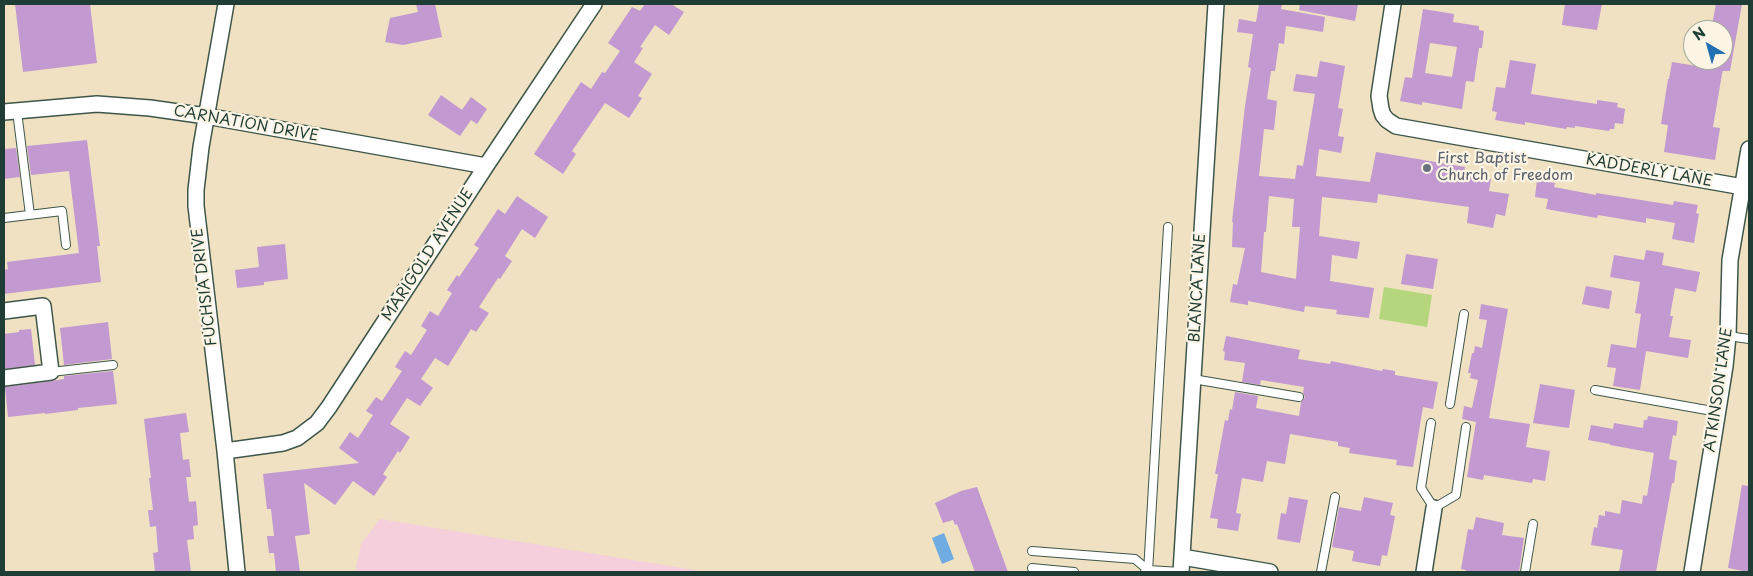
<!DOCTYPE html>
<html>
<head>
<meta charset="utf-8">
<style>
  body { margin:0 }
  #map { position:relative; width:1753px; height:576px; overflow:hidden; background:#efe1c1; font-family:"Playpen Sans",sans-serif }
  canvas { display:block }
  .frame { position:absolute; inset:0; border:5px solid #1f3d34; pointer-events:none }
  .north { position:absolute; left:1683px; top:20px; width:50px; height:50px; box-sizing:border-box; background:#fcf5e5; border:1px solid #a4ab9e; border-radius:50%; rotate:322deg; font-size:14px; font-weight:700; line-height:20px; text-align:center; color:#1f3d34 }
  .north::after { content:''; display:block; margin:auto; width:18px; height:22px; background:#1f6fb2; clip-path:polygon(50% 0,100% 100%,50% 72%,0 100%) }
</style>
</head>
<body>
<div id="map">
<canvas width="1753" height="576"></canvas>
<div class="frame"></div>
<div class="north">N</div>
</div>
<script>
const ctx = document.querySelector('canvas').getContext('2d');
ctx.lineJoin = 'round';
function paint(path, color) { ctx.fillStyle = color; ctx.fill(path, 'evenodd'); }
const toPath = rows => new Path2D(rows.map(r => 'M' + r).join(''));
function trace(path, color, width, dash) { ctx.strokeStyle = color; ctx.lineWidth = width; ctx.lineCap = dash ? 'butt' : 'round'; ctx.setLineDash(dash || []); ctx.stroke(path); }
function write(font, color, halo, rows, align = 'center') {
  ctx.font = font + ' "Playpen Sans",sans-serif'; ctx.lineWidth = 4.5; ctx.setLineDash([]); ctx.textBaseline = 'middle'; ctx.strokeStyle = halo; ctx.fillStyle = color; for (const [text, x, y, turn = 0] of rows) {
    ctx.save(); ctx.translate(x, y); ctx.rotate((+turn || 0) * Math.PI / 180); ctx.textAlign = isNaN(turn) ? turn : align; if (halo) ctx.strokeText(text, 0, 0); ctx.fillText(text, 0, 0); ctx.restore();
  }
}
const built = toPath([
  [380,519,707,572,355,572,361,544]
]);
const green = toPath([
  [1384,287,1432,295,1427,327,1379,319]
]);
const water = toPath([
  [944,533,954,559,942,564,932,538]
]);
const building = toPath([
  [15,4,90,4,97,63,23,72],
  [416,4,435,4,442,37,403,45,385,42,390,18,418,12],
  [645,4,671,4,684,12,669,35,655,25,640,47,643,48,634,62,652,74,638,96,642,98,629,118,605,103,572,151,576,154,563,174,534,154,581,82,591,89,602,72,605,73,620,51,608,43,632,7,640,11],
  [1259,4,1282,4,1281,9,1325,17,1323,32,1286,26,1284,44,1279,43,1275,71,1271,71,1267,99,1277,101,1274,130,1264,129,1259,176,1295,179,1297,165,1303,166,1315,94,1293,91,1296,74,1317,77,1320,61,1345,66,1338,108,1343,109,1338,136,1344,137,1341,153,1319,149,1316,176,1370,182,1376,152,1465,167,1464,172,1489,176,1489,179,1491,179,1489,191,1509,194,1505,216,1496,214,1493,228,1467,223,1469,207,1378,194,1377,203,1322,197,1319,236,1360,242,1357,259,1332,255,1330,281,1374,288,1369,318,1336,314,1337,310,1305,306,1304,312,1248,301,1248,305,1230,302,1233,284,1237,285,1245,248,1232,247,1233,222,1232,222,1245,106,1251,68,1248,67,1253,34,1237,32,1239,19,1256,22],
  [1269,196,1294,199,1292,227,1300,227,1296,279,1261,272,1264,232,1266,232],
  [1300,4,1358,4,1355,21,1299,10],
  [1565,4,1602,4,1597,30,1562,25],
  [1716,4,1742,4,1730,71,1723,71,1722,74,1713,127,1720,128,1715,160,1664,152,1668,125,1661,124,1668,79,1669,79,1672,62,1703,67,1704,60,1723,60,1723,30,1711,30],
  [1423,9,1454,14,1453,22,1479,26,1479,30,1484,31,1482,48,1479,48,1474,82,1466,81,1462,109,1422,102,1422,105,1400,101,1405,77,1412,78],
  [1430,43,1457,47,1452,77,1425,73],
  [1510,60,1536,64,1531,94,1597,104,1597,100,1618,103,1617,107,1625,109,1623,124,1615,123,1614,129,1610,129,1609,131,1575,126,1575,128,1567,127,1566,129,1525,122,1525,125,1495,120,1497,112,1492,111,1496,87,1505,88],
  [441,95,462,110,471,97,487,109,477,124,471,120,460,136,428,115],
  [87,140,100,246,97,246,101,282,4,294,4,270,8,269,7,262,79,253,69,171,31,175,27,146],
  [16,148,20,177,4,179,4,149],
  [1537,180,1555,183,1554,187,1596,195,1596,193,1673,205,1674,201,1698,205,1696,213,1699,214,1694,243,1672,239,1675,223,1646,218,1646,223,1598,215,1597,218,1546,209,1548,199,1535,197],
  [517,196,548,217,535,238,522,229,505,256,512,261,500,279,498,278,479,307,489,313,476,332,471,329,448,366,435,358,421,379,433,388,420,406,407,398,390,424,410,437,400,453,398,451,383,474,387,477,374,496,353,481,335,505,304,483,310,534,295,536,300,572,276,572,274,553,269,553,267,536,274,536,271,509,267,509,263,474,359,463,339,448,350,432,358,438,373,415,366,411,376,397,382,401,402,371,395,367,405,351,411,355,427,330,421,326,430,311,438,316,452,293,447,290,457,275,459,277,479,248,474,245,498,209,505,214],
  [285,244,288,279,264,282,264,285,237,288,235,270,259,267,257,247],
  [1646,250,1664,253,1662,265,1700,272,1696,292,1675,288,1670,316,1673,316,1669,337,1691,340,1688,358,1646,351,1640,390,1613,386,1616,368,1607,367,1611,344,1636,348,1641,314,1635,313,1640,282,1610,277,1614,255,1644,260],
  [1406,254,1438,259,1433,289,1401,284],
  [1586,286,1612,291,1609,309,1582,304],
  [1481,304,1508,309,1489,418,1530,424,1526,447,1550,451,1545,481,1533,479,1532,483,1484,475,1483,480,1467,477,1476,422,1462,419,1464,406,1472,408,1478,380,1470,378,1471,373,1468,373,1472,353,1474,353,1475,346,1482,348,1487,320,1479,319],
  [108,322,112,359,64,365,60,328],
  [31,329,35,365,4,369,4,334,19,332,19,330],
  [1226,336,1300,350,1298,359,1330,364,1331,361,1382,371,1383,369,1395,371,1395,375,1438,382,1433,409,1423,407,1413,467,1396,465,1397,460,1349,453,1350,448,1338,446,1338,442,1290,434,1285,464,1267,461,1263,482,1242,478,1236,513,1241,514,1238,531,1217,528,1218,519,1210,518,1218,474,1215,474,1225,420,1228,421,1230,409,1232,410,1235,392,1258,396,1256,408,1299,416,1301,402,1305,397,1303,393,1304,387,1261,380,1260,385,1242,382,1245,363,1224,360,1225,352,1223,351],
  [113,371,117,404,78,408,78,410,45,414,45,413,8,417,5,387,52,381,64,379,64,376],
  [1540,384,1575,390,1569,428,1533,423],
  [186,413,189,432,180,433,183,460,189,459,191,477,186,477,189,502,196,501,198,525,193,526,194,539,187,540,191,572,155,572,153,553,158,552,156,526,150,527,148,510,153,510,149,478,151,478,144,419],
  [1648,416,1678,421,1676,436,1673,435,1669,459,1677,461,1674,483,1672,483,1656,572,1619,572,1623,550,1591,545,1594,527,1597,528,1599,515,1605,516,1605,511,1620,514,1622,500,1642,504,1643,495,1647,496,1654,453,1610,445,1610,444,1588,440,1591,425,1613,429,1614,423,1643,428,1644,420,1647,420],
  [1742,485,1749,486,1749,572,1728,568],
  [977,487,1008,572,975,572,957,524,955,525,953,520,943,523,935,503,961,491],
  [1289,497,1308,500,1300,543,1277,539,1281,513,1286,514],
  [1364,497,1393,503,1390,515,1395,516,1392,532,1387,556,1382,555,1380,566,1352,561,1354,551,1332,547,1339,507,1361,511],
  [1476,517,1504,523,1502,535,1524,538,1519,572,1466,572,1466,570,1461,569,1468,529,1473,530]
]);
const lane = toPath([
  [17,111,30,215],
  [4,218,62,211,66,245],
  [1728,336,1749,339],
  [51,372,113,365],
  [1193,379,1299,397],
  [1595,390,1718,412],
  [1450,404,1464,314],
  [1431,423,1421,488,1434,508,1456,495,1466,427],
  [1032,551,1135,559,1148,570],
  [1032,568,1074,572],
  [1145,572,1148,570,1181,572],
  [1148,572,1168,227],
  [1321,572,1335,497],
  [1525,572,1533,524]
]);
const street = toPath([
  [226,4,201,147,196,190,196,206,225,451,237,572],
  [1393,4,1379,96,1381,109,1383,115,1387,120,1396,126,1743,187],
  [4,112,97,104,150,108,206,116,486,166],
  [4,311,43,306,51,372,4,378],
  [225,451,283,443,297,438,317,423,329,407,486,166,594,4],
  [1182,557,1270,572],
  [1181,572,1216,4],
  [1424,572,1434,508],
  [1692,572,1725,366,1728,336,1730,260,1749,149]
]);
const markers = [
  [1427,168,5,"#6b7280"]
];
const streetNames = [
  ["CARNATION DRIVE",246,124,10],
  ["KADDERLY LANE",1649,171,10],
  ["MARIGOLD AVENUE",428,255,-57],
  ["FUCHSIA DRIVE",205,287,-97],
  ["BLANCA LANE",1198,288,-87],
  ["ATKINSON LANE",1719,390,-82]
];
const worshipNames = [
  ["First Baptist",1437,159],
  ["Church of Freedom",1437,176]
];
paint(built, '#f5cfdc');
paint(green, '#b6d67d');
paint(water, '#6face1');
paint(building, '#c299d0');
trace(lane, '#3e5649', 10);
trace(street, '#3e5649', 18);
trace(lane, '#fff', 8);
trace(street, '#fff', 15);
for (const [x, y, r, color] of markers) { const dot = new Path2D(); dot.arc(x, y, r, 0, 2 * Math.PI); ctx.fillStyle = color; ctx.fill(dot); trace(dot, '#fcf5e5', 2); }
write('15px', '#1f3d34', '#fcf5e5', streetNames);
write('15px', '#5b616d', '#fcf5e5', worshipNames, 'left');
</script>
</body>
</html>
